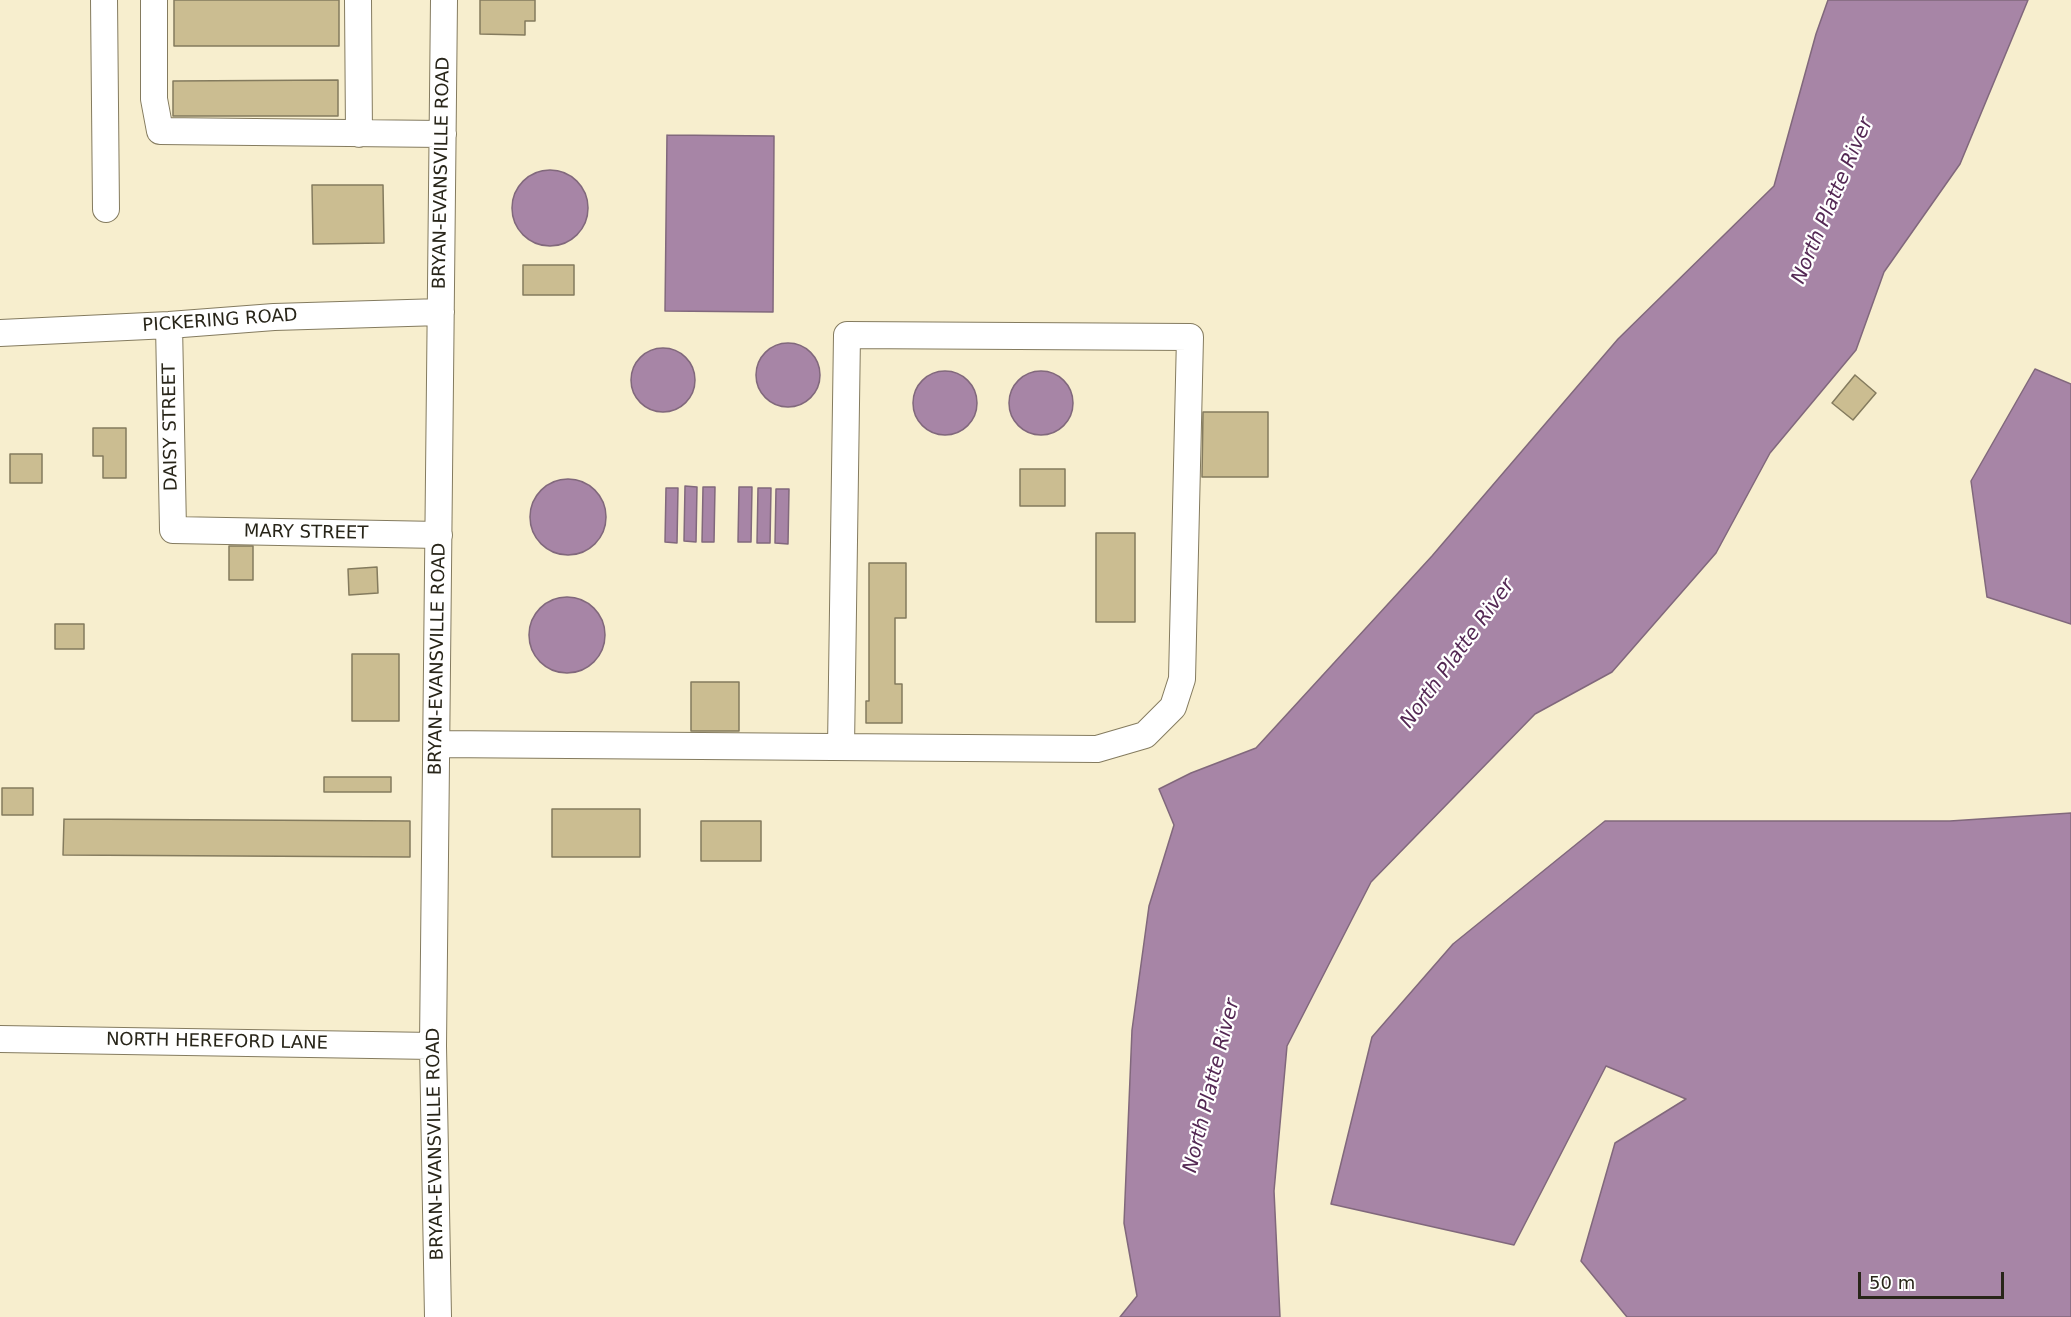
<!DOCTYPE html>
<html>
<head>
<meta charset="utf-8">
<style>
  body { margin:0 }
  #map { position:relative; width:2071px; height:1317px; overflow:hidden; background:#f7eece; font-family:"DejaVu Sans",sans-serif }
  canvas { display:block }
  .scale { position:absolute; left:1858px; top:1272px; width:146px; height:27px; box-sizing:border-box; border:3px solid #282519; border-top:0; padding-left:8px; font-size:18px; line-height:21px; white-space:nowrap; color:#282519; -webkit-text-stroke:4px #fff; paint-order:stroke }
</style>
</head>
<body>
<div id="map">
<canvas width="2071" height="1317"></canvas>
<div class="scale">50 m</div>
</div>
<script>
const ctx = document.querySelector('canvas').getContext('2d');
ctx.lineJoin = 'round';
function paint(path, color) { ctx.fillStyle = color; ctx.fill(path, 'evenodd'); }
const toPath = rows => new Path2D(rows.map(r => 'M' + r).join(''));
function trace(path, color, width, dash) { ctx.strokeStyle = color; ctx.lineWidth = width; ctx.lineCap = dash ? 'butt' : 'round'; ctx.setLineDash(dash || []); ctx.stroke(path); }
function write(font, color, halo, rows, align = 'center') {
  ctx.font = font + ' "DejaVu Sans",sans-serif'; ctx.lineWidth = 4.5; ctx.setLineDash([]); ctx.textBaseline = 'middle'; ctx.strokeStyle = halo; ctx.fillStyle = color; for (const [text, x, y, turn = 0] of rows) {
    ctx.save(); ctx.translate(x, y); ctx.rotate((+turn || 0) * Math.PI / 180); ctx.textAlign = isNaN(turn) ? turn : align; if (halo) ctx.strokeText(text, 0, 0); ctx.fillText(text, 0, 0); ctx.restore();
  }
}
const water = toPath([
  [1828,0,2028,0,1960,164,1884,272,1856,350,1770,453,1716,553,1612,672,1535,714,1371,882,1287,1046,1274,1191,1280,1317,1120,1317,1137,1296,1124,1223,1132,1030,1149,906,1174,825,1159,789,1191,773,1256,748,1432,556,1618,339,1774,186,1816,34,1828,0],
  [667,135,774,136,773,312,665,311,667,135],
  '512 208a38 38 0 1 1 76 0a38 38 0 1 1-76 0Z',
  '756 375a32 32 0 1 1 64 0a32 32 0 1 1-64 0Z',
  '631 380a32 32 0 1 1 64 0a32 32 0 1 1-64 0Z',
  [2035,369,2071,384,2071,624,1987,597,1971,481,2035,369],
  '913 403a32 32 0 1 1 64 0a32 32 0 1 1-64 0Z',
  '1009 403a32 32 0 1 1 64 0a32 32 0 1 1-64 0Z',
  '530 517a38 38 0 1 1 76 0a38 38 0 1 1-76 0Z',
  [685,486,697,487,696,542,684,541,685,486],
  [703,487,715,487,714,542,702,542,703,487],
  [739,487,752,487,751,542,738,542,739,487],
  [666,488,678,488,677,543,665,542,666,488],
  [758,488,771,488,770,543,757,543,758,488],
  [776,489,789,489,788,544,775,543,776,489],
  '529 635a38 38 0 1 1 76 0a38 38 0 1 1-76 0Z',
  [2071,813,2071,1317,1627,1317,1581,1261,1615,1143,1686,1099,1606,1066,1514,1245,1331,1204,1372,1037,1453,944,1605,821,1950,821,2071,813]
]);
const building = toPath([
  [174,0,339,0,339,46,174,46,174,0],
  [480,0,535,0,535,21,525,21,525,35,480,34,480,0],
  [338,80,338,116,173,116,173,81,338,80],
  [312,185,383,185,384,243,313,244,312,185],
  [523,265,574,265,574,295,523,295,523,265],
  [1855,375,1876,393,1853,420,1832,403,1855,375],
  [1203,412,1268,412,1268,477,1202,477,1203,412],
  [93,428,126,428,126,478,103,478,103,456,93,456,93,428],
  [10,454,42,454,42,483,10,483,10,454],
  [1020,469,1065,469,1065,506,1020,506,1020,469],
  [1096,533,1135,533,1135,622,1096,622,1096,533],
  [229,546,253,546,253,580,229,580,229,546],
  [869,563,906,563,906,618,895,618,895,684,902,684,902,723,866,723,866,701,869,701,869,563],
  [377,567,378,593,349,595,348,569,377,567],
  [55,624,84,624,84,649,55,649,55,624],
  [352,654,399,654,399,721,352,721,352,654],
  [691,682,739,682,739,731,691,731,691,682],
  [324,777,391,777,391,792,324,792,324,777],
  [2,788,33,788,33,815,2,815,2,788],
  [552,809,640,809,640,857,552,857,552,809],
  [64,819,410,821,410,857,63,855,64,819],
  [701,821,761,821,761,861,701,861,701,821]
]);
const minor = toPath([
  [104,0,106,209],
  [154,0,154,99,160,131,443,134],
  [358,0,359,134],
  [169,325,173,530,439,535],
  [0,333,169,325,274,317,441,312],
  [437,744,1097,749,1145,735,1173,707,1182,679,1190,337,847,335,841,747],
  [0,1039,433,1046],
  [438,1317,433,1046,444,0]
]);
const streetNames = [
  ["BRYAN-EVANSVILLE ROAD",442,173,-89],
  ["PICKERING ROAD",220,321,-4],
  ["DAISY STREET",171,427,-91],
  ["MARY STREET",306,533,1],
  ["BRYAN-EVANSVILLE ROAD",438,659,-89],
  ["NORTH HEREFORD LANE",217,1042,1],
  ["BRYAN-EVANSVILLE ROAD",436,1144,-91]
];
const waterNames = [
  ["North Platte River",1833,201,-67],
  ["North Platte River",1458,654,-54],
  ["North Platte River",1212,1086,-76]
];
paint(water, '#a785a6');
trace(water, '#81687c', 1.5);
paint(building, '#cbbd91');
trace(building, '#847b5e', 1.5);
trace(minor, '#847b5f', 28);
trace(minor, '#fff', 26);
write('18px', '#282519', '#fff', streetNames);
write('italic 20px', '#542854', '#fff', waterNames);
</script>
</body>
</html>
